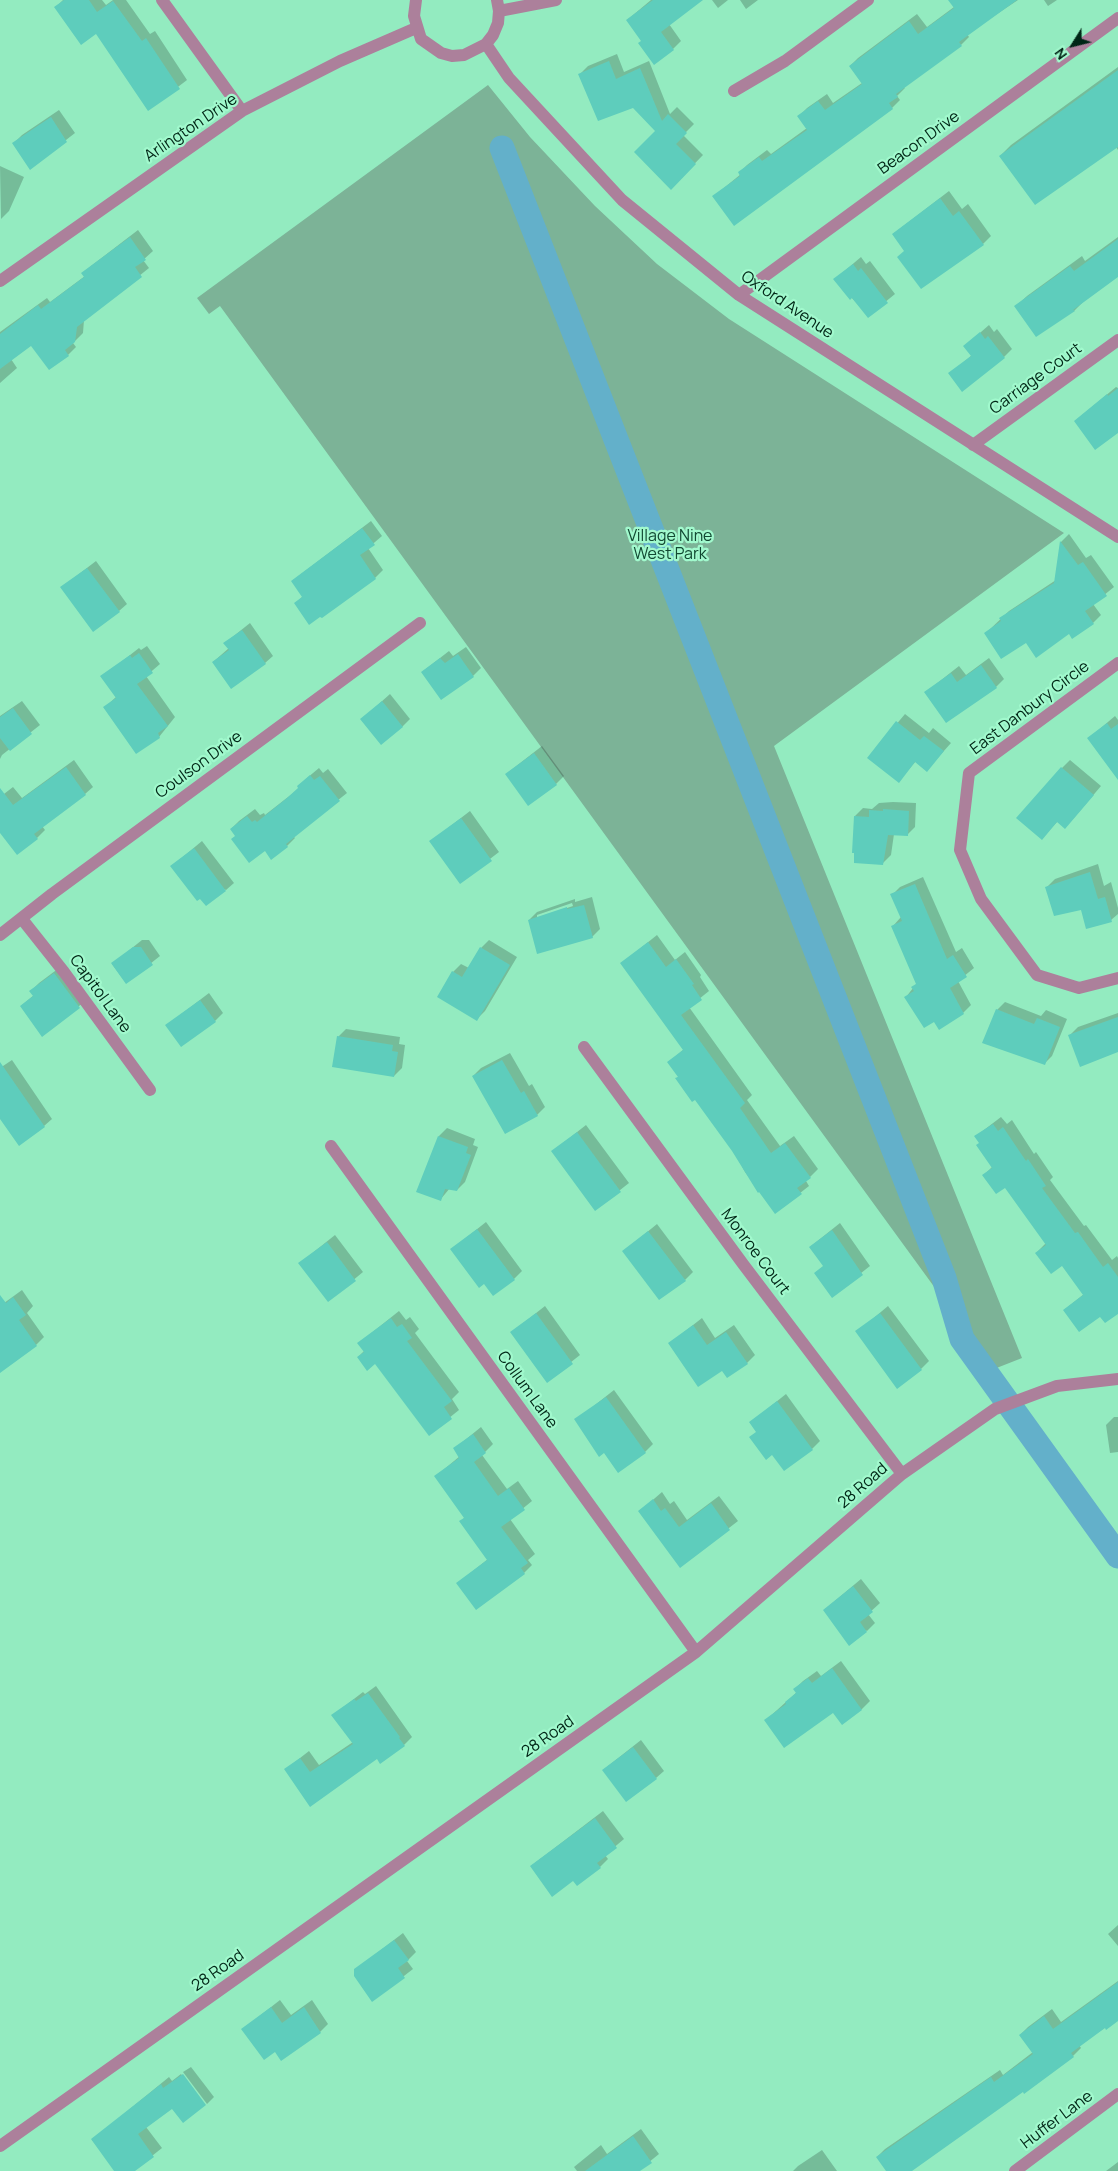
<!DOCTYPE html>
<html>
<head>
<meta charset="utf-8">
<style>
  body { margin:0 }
  #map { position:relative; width:1118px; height:2171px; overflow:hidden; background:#93ebc0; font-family:Manrope,sans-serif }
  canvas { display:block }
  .north { position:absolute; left:1048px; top:20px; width:50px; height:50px; -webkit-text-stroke:4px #a1f9cd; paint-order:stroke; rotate:234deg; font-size:14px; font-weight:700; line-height:20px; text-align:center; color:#002616 }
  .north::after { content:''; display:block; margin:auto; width:18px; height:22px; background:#002616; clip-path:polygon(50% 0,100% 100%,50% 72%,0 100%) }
</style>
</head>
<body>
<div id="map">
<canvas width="1118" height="2171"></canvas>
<div class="north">N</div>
</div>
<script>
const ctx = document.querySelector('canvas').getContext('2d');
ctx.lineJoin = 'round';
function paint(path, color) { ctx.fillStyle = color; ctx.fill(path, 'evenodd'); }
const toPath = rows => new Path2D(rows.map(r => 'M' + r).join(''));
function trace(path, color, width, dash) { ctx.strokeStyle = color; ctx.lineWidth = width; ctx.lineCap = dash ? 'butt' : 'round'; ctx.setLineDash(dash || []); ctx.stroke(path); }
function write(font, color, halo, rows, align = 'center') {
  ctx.font = font + ' Manrope,sans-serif'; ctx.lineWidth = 4.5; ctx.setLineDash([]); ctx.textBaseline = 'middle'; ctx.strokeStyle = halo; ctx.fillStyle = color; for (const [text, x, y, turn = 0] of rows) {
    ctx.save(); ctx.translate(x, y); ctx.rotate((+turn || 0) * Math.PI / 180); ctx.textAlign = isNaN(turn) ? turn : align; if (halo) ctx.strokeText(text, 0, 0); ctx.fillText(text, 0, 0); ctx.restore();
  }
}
const green = toPath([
  [488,85,530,137,595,206,657,264,729,319,1064,533,774,746,1022,1358,994,1369,220,306,209,314,197,298]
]);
const shadow = toPath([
  [63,0,102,0,106,5,113,0,126,0,150,34,155,31,187,80,149,109,96,32,56,7],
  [651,0,701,0,669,24,681,41,673,49,642,41,627,20],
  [712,0,728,0,718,8],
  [740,0,758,0,746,9],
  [956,0,1018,0,967,34,969,37,961,45,904,87,905,88,897,96,900,100,892,108,714,196,741,174,739,173,747,165,767,150,771,154,807,128,799,116,807,108,827,94,833,103,862,83,850,66,858,58,917,14,927,27,954,7],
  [1044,0,1057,0,1048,6],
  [617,54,624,72,649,61,670,114,677,107,694,124,683,135,703,155,671,188,657,131,634,106,580,74,588,66],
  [1118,67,1118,150,1116,147,1000,156,1011,145],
  [59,110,75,133,30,168,14,143,22,135],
  [0,166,24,177,9,211,1,219],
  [949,191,962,209,968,204,991,236,983,244,905,250,893,234],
  [138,230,153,251,143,260,149,268,84,320,83,333,73,343,76,347,68,355,32,344,11,359,17,368,0,383,0,332,47,298,50,302,85,276,83,274,91,266],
  [1118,237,1118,275,1085,300,1074,311,1016,306,1027,296,1082,256,1085,261],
  [861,257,866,264,870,261,895,294,868,316,835,279],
  [989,325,994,332,997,329,1012,349,1004,357,950,374,972,355,965,346],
  [1116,387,1118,388,1118,432,1075,421],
  [371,521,382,536,368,548,383,570,375,578,296,603,303,596,292,581],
  [1069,534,1086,558,1091,555,1114,587,1093,604,1101,615,1093,623,1069,633,1026,641,985,634,1009,611,1056,580,1061,542],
  [96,561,127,604,119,611,62,587],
  [250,623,273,656,265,663,213,662,229,648,225,643],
  [147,646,160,664,146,676,175,717,159,737,104,708,116,697,102,677,139,648,141,650],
  [466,647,481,668,473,676,422,672,449,651,453,656],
  [989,658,1004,679,996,687,926,692,959,666,966,675],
  [390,694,410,719,402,727,362,719],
  [22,701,40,725,2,755,0,759,0,716],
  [905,714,929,733,933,728,951,743,927,770,916,761,899,781,868,758],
  [1115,716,1118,720,1118,778,1089,738],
  [542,746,564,776,556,784,506,774],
  [74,760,93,787,85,794,42,826,45,830,37,838,0,831,0,797,13,787,22,798],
  [1070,760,1101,786,1073,819,1058,821,1042,838,1062,768],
  [319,768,323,773,328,769,347,793,293,836,295,838,287,846,265,849,236,835,231,829,239,821,255,809,260,815,264,813,265,815,297,790,307,778],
  [893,802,916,803,915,827,907,835,894,834,891,855,883,863,855,816,863,808,872,809,879,803],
  [470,811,499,852,460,882,431,841],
  [202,841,234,883,226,890,172,866],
  [1098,864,1104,886,1111,882,1118,908,1118,914,1111,920,1082,909,1047,887,1055,879],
  [923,877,956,952,962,948,974,968,958,981,971,1005,963,1013,934,1020,906,997,917,983,893,926,901,917,892,895,900,887],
  [592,897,600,929,592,937,529,920,537,912,575,899,575,902],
  [572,903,573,906,537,918,537,915],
  [657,935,675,960,685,952,701,975,700,977,709,991,689,1007,752,1095,747,1100,780,1146,794,1136,818,1169,806,1181,809,1186,776,1212,745,1172,733,1150,695,1099,677,1078,679,1076,669,1062,684,1049,622,963],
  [142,940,149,940,160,956,126,983,112,964],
  [489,940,517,957,485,1011,477,1019,453,972,461,964,469,968,481,948],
  [63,965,88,999,42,1035,21,1006,34,995,31,991,39,983],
  [209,993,223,1013,215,1021,167,1025],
  [1005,1002,1041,1016,1046,1010,1067,1019,1052,1056,1044,1064,997,1010],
  [1118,1013,1118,1050,1070,1035,1078,1027],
  [346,1029,400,1037,399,1044,405,1045,402,1068,394,1076,338,1037],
  [510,1053,529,1086,532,1084,545,1107,537,1115,473,1076,481,1068],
  [12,1060,52,1119,44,1126,0,1117,0,1068],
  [1001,1117,1007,1124,1012,1120,1034,1154,1036,1152,1053,1177,1050,1180,1084,1226,1086,1225,1112,1260,1117,1256,1118,1258,1118,1312,1100,1315,1064,1310,1084,1294,1062,1264,1036,1253,1046,1243,1006,1186,984,1175,992,1167,976,1136],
  [586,1125,629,1183,596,1209,553,1151],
  [447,1128,475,1139,473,1145,478,1147,465,1182,457,1190,450,1188,440,1200,439,1136],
  [486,1222,522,1271,514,1279,484,1282,452,1249],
  [840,1223,870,1266,832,1296,824,1265,810,1247],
  [657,1224,693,1272,685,1280,624,1251],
  [335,1235,363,1272,328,1301,300,1263],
  [22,1290,33,1306,27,1313,44,1337,36,1345,0,1357,0,1306],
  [545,1306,580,1355,547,1381,512,1332],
  [888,1306,929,1361,921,1369,857,1332],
  [399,1311,406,1320,410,1317,419,1329,415,1333,459,1392,452,1399,459,1410,429,1434,376,1363,358,1357,364,1351,359,1343],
  [702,1318,715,1338,734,1325,755,1355,747,1363,722,1370,670,1343],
  [614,1390,653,1444,645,1452,604,1452,576,1420],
  [786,1394,820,1441,812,1449,751,1422],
  [1114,1417,1118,1417,1118,1452,1110,1453,1106,1425],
  [481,1427,493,1444,482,1455,507,1489,518,1481,532,1501,510,1519,535,1554,528,1560,532,1565,524,1573,458,1583,488,1559,461,1521,465,1517,436,1476,460,1456,454,1449],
  [662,1492,670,1504,674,1501,687,1520,719,1496,738,1521,680,1566,640,1511],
  [861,1579,880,1603,868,1614,875,1623,867,1631,824,1610],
  [841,1661,870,1701,862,1709,842,1723,833,1711,766,1720,797,1692,795,1689,803,1681,817,1671,821,1676],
  [376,1686,412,1737,404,1745,377,1757,310,1805,286,1769,309,1751,319,1765,353,1742,333,1715,363,1692,365,1694],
  [641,1740,664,1771,656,1778,603,1770],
  [603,1811,624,1839,605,1855,608,1859,600,1867,574,1879,531,1866],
  [1118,1925,1118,1946,1108,1934],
  [403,1933,416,1952,407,1961,413,1969,373,2000,355,1970],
  [1118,1981,1118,2019,1079,2045,1081,2048,1073,2056,906,2171,888,2171,877,2157,885,2149,1000,2070,1003,2075,1033,2052,1020,2035,1028,2027,1052,2009,1061,2022],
  [280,2000,291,2015,312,2000,328,2024,320,2032,275,2050,243,2029],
  [191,2067,214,2097,207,2104,183,2072],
  [181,2074,205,2105,173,2107,146,2127,162,2148,133,2171,116,2171,92,2140,169,2077,172,2081],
  [641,2129,659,2154,638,2171,577,2171,574,2167,601,2145,607,2154],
  [822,2150,837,2171,793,2171,798,2166],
  [1118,2162,1118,2171,1106,2171]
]);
const canal = toPath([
  [502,148,944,1278,962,1339,1118,1556]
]);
const building = toPath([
  [64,0,89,0,97,12,113,1,142,41,146,38,180,89,148,111,96,34,81,45,54,7],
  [653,0,703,0,661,32,674,50,654,65,638,43,641,41,626,20],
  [948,0,1017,0,959,42,962,46,896,94,898,97,889,103,893,109,734,226,712,196,740,176,738,172,759,157,762,161,807,130,797,116,818,101,825,110,862,84,849,66,909,21,918,34,954,8],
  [609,61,616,79,640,68,662,121,668,114,687,133,676,144,696,164,671,190,634,152,655,131,633,108,598,121,578,74],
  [1118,70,1118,147,1035,205,999,156],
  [51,117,67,142,30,170,12,143],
  [940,198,953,216,959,211,984,245,921,289,897,257,904,251,892,234],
  [130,237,146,260,135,267,142,277,77,327,75,342,65,350,69,356,49,370,31,346,0,369,0,334,38,305,41,309,84,277,81,273],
  [1118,239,1118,277,1073,310,1075,311,1036,337,1014,306,1070,266,1074,271],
  [853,264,858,271,861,268,888,303,868,318,852,298,850,300,833,279],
  [980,332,985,339,988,336,1005,358,962,392,948,373,971,356,963,346],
  [1118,388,1118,433,1095,450,1074,421,1107,394,1108,396],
  [362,528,375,545,360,555,376,579,322,618,320,617,309,625,294,603,302,597,291,581],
  [1060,541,1078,565,1083,562,1107,596,1085,611,1094,624,1072,639,1069,634,1036,658,1026,643,1001,659,984,633,1001,621,999,618,1054,583],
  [87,568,120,612,93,632,60,587],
  [242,630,266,664,231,689,212,662,229,650,223,643],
  [139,653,153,673,137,684,168,726,158,733,160,738,136,754,103,707,116,698,100,676,130,655,132,658],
  [458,654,474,677,441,700,421,672,440,658,445,663],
  [981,665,997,688,946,723,924,692,951,673,957,682],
  [382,701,403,727,381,745,360,719],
  [13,708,32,734,10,751,0,738,0,717],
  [896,721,920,740,924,736,944,751,927,772,915,762,899,783,867,758],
  [1107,723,1111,729,1118,724,1118,780,1087,738],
  [534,753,557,785,528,806,505,774],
  [66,767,86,795,34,834,38,839,17,855,0,833,0,788,13,805],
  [1061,767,1094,795,1065,829,1057,822,1042,840,1016,818],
  [310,775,314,780,320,776,340,801,286,844,288,847,271,860,265,851,249,863,231,839,235,836,230,829,247,816,252,822,255,820,257,822,287,798,298,788,297,786],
  [883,809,909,811,908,836,888,835,883,865,854,863,854,853,852,853,854,816,869,817,869,810,883,811],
  [461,818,492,861,460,884,429,841],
  [194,848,226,891,206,906,200,899,197,901,170,866],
  [1090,872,1098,899,1105,897,1112,922,1086,929,1081,910,1054,916,1045,887],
  [915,884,947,959,953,955,967,977,950,988,964,1014,939,1030,934,1022,924,1028,904,997,914,991,911,987,916,984,891,926,902,921,890,894],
  [584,905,593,938,537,954,528,920,567,907,567,909],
  [648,942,666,967,676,959,694,984,692,985,702,1000,681,1015,745,1103,740,1108,771,1153,785,1143,811,1178,797,1188,802,1194,775,1214,759,1192,758,1193,732,1151,695,1100,692,1102,675,1078,678,1077,667,1062,683,1050,620,963],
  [133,947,141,947,153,965,126,984,111,963],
  [480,947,510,965,477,1021,437,997,452,971,462,977],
  [54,973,80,1008,42,1037,20,1006,33,996,29,991],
  [200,1000,216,1022,181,1047,165,1025],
  [996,1009,1034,1024,1037,1018,1060,1027,1045,1065,982,1043],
  [1118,1017,1118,1052,1080,1067,1068,1035],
  [337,1036,393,1045,392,1051,398,1052,394,1077,332,1067],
  [502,1060,521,1093,524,1091,538,1116,505,1134,472,1076],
  [0,1062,45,1127,19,1146,0,1119],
  [993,1124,998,1131,1003,1127,1026,1161,1028,1159,1046,1186,1042,1188,1075,1233,1078,1232,1103,1267,1108,1263,1118,1277,1118,1314,1105,1323,1100,1317,1079,1332,1063,1310,1083,1295,1062,1266,1051,1274,1035,1253,1046,1245,1005,1188,996,1194,982,1175,992,1168,976,1145,979,1143,974,1136],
  [577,1132,621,1192,595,1211,551,1151],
  [438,1136,468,1147,466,1153,471,1155,457,1191,445,1189,441,1201,416,1192],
  [477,1229,515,1280,493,1296,484,1284,479,1288,450,1249],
  [832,1230,863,1275,832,1298,814,1273,823,1266,809,1247],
  [648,1231,686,1281,659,1300,622,1251],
  [327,1242,356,1281,328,1302,298,1263],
  [0,1295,6,1303,13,1297,26,1315,19,1320,37,1346,0,1373],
  [536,1313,573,1364,547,1383,510,1332],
  [880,1313,922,1370,897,1389,855,1331],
  [391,1318,397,1327,402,1324,412,1338,407,1341,452,1401,444,1407,452,1419,429,1436,375,1364,367,1371,357,1357,364,1352,357,1343],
  [693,1325,707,1345,726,1332,748,1364,727,1378,722,1371,698,1387,668,1343],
  [606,1397,646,1453,618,1473,604,1453,599,1457,574,1419],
  [777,1401,813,1450,784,1471,772,1455,766,1460,749,1437,756,1432,749,1422],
  [473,1434,486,1453,474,1462,498,1496,509,1488,525,1510,501,1527,528,1563,521,1568,525,1574,476,1610,456,1583,487,1560,459,1521,464,1518,434,1476,459,1458,453,1448],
  [653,1499,661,1511,665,1508,679,1527,711,1503,730,1530,680,1568,638,1511],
  [853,1586,873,1612,860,1622,867,1632,849,1646,823,1610],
  [832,1668,862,1710,842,1725,833,1713,784,1748,764,1720,786,1704,785,1702,796,1693,793,1689,808,1678,812,1683],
  [368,1693,400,1737,399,1738,405,1746,380,1764,377,1759,310,1807,284,1769,300,1758,310,1772,353,1744,331,1715,354,1699,356,1701],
  [633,1747,657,1779,626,1802,602,1770],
  [595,1818,617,1848,597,1863,601,1868,577,1886,573,1881,552,1897,530,1866],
  [394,1940,409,1960,398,1968,405,1978,372,2002,354,1976,354,1969],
  [1118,1982,1118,2021,1106,2030,1105,2028,1071,2053,1074,2057,1024,2094,1023,2092,912,2171,886,2171,876,2157,991,2077,994,2082,1033,2054,1019,2035,1044,2016,1053,2029],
  [271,2007,282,2023,304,2007,321,2033,281,2061,275,2052,264,2060,241,2029],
  [183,2074,206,2105,183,2123,172,2109,138,2134,154,2157,135,2171,114,2171,91,2139,161,2084,163,2088],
  [633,2136,652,2163,640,2171,585,2171]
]);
const street = toPath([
  [162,0,242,111],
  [416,0,414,16,421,39,441,53,452,56,464,55,486,44,493,35,498,23,499,11,497,0],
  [499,11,556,0],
  [486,44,509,78,622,200,739,295,1118,537],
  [734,91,785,61,868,0],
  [0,281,242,111,340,61,416,28],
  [739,295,1118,18],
  [973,445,1118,340],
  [1118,663,969,773,960,850,981,899,1037,975,1079,988,1118,978],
  [22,919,64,972,150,1090],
  [0,935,52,894,420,623],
  [584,1047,743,1264,902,1474],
  [331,1146,696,1652],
  [0,2146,696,1652,902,1474,995,1409,1057,1386,1118,1379],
  [1015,2171,1118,2094]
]);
const streetNames = [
  ["Arlington Drive",191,128,-34],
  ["Beacon Drive",919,143,-36],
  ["Oxford Avenue",787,305,34],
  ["Carriage Court",1036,379,-36],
  ["East Danbury Circle",1030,708,-37],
  ["Coulson Drive",199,765,-36],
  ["Capitol Lane",100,994,54],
  ["Monroe Court",755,1252,53],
  ["Collum Lane",527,1390,54],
  ["28 Road",863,1486,-41],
  ["28 Road",548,1737,-35],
  ["28 Road",218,1971,-35],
  ["Huffer Lane",1057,2120,-37]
];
const parkNames = [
  ["Village Nine",670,537],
  ["West Park",670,555]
];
paint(green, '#7cb397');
paint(shadow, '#0003');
trace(canal, '#63b0ca', 25);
paint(building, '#5ecdbc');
trace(street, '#ac809b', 12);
write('16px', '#002616', '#a1f9cd', streetNames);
write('16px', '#124932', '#a1f9cd', parkNames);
</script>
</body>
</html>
